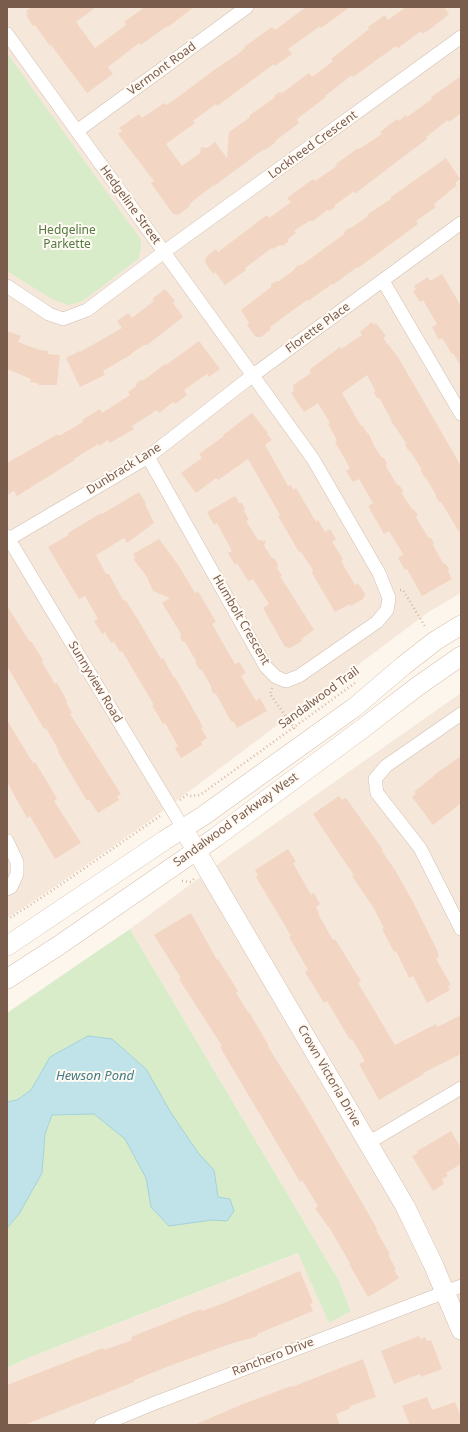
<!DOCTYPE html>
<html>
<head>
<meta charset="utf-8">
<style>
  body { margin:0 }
  #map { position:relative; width:468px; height:1432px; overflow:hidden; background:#fdf6ec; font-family:"Noto Sans",sans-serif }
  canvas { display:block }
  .frame { position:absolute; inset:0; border:8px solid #7a5c4d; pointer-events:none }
</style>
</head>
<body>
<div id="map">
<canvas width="468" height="1432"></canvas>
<div class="frame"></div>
</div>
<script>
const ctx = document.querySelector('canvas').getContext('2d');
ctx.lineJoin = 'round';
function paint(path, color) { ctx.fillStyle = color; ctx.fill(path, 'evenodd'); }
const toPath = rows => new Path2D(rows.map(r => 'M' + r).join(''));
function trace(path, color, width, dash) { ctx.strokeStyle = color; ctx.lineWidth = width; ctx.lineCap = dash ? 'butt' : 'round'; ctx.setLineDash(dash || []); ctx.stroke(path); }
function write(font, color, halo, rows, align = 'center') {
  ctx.font = font + ' "Noto Sans",sans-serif'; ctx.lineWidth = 4; ctx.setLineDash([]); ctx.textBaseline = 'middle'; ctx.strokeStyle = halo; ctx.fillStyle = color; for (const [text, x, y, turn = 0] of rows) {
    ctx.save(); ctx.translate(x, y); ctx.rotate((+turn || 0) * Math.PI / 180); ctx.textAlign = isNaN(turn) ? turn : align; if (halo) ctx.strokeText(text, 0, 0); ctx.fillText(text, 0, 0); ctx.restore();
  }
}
const residential = toPath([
  [7,7,461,7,461,593,430,611,148,822,47,892,7,918],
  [461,693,461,1425,7,1425,7,1368,28,1358,299,1253,329,1323,351,1311,338,1279,130,929,229,856]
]);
const green = toPath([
  [7,53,141,240,141,249,138,259,83,301,68,305,52,299,7,271],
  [130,929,338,1279,351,1311,329,1323,298,1253,28,1358,7,1368,7,1013]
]);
const water = toPath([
  [88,1036,112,1039,146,1069,171,1113,199,1154,214,1170,218,1197,230,1199,234,1211,227,1221,212,1220,169,1226,151,1207,146,1178,125,1139,94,1114,52,1115,45,1134,42,1173,19,1214,7,1228,7,1102,17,1100,31,1090,50,1057,88,1036]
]);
const building = toPath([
  [33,7,96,7,76,22,95,48,126,25,124,22,145,7,194,7,168,27,167,26,141,45,139,43,108,67,113,74,87,93,51,45,50,46,35,25,33,26,26,15,28,14,26,11],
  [306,7,350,7,321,28,320,26,288,49,292,54,275,66,274,64,217,106,216,104,193,121,195,123,166,144,182,166,200,153,201,147,207,148,215,142,227,158,229,132,249,118,250,115,254,112,256,111,274,98,275,95,279,92,282,93,309,73,312,77,333,61,331,59,369,29,368,27,385,15,388,20,406,7,444,7,449,14,429,30,422,34,421,31,398,48,396,46,353,77,352,75,325,96,326,97,297,119,299,123,275,141,276,142,265,150,264,149,214,186,214,185,194,200,189,205,190,206,178,215,173,214,151,183,154,181,118,134,122,131,119,128,139,114,142,118,164,103,166,105,174,100,214,70,238,54,245,48,244,47,272,27,275,30],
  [461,76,461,113,449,122,448,120,426,137,427,139,407,154,361,189,356,193,353,192,335,205,335,207,330,211,327,210,313,221,309,221,294,231,296,233,288,239,288,242,282,246,280,245,273,249,272,248,245,268,246,270,225,285,215,272,213,274,205,262,206,257,216,249,218,252,267,215,269,218,291,202,287,198,313,179,315,181,337,166,336,164,358,148,359,149,382,134,380,132,397,119,399,121,406,115,407,117,432,99,431,97],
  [446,158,460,179,455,183,457,185,434,204,436,207,416,221,418,224,358,268,357,267,333,285,332,284,308,301,307,300,270,327,271,329,261,337,256,337,247,325,249,323,241,310,271,287,271,284,276,281,279,281,294,270,295,268,299,265,301,265,310,259,344,234,344,232,349,228,351,228,368,216,368,214,391,199,391,197],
  [442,274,461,306,461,366,453,353,452,354,442,338,439,340,432,327,437,324,423,300,420,302,413,291,416,289,414,286,428,277,430,281],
  [165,289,175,301,173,303,183,317,147,345,144,345,132,353,132,354,103,371,105,375,80,387,66,358,79,351,80,352,122,328,117,321,128,313,132,318,154,301,152,299],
  [372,322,374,325,376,323,386,336,383,338,398,357,461,466,461,535,441,502,439,502,436,497,436,495,426,478,424,477,421,471,421,468,410,451,408,450,405,445,406,443,391,421,391,419,380,399,377,398,374,393,375,390,367,375,342,393,361,426,362,425,367,433,369,434,374,446,382,458,384,458,387,463,386,466,397,485,400,486,403,491,402,494,412,509,414,510,418,515,416,517,428,537,431,538,434,543,433,545,443,563,446,564,449,569,448,571,452,579,422,596,407,569,405,570,398,558,403,554,389,531,384,534,368,506,373,503,359,479,353,482,346,471,350,468,335,442,337,440,328,424,330,423,318,403,304,412,291,393,294,391,293,385,311,373,309,370,340,347,341,349,362,335,360,332],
  [7,331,21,336,18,342,40,350,48,351,48,354,60,355,57,385,39,385,37,383,30,382,31,379,7,369],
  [199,341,220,369,209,377,207,374,184,390,187,395,175,404,173,402,159,413,157,410,132,426,134,429,110,443,108,440,99,446,98,444,74,459,75,460,17,496,14,491,7,495,7,463,58,434,59,436,83,422,82,420,100,409,102,413,130,395,128,392,136,386,137,383,141,380,144,380,165,364,166,365],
  [252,413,268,433,267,434,272,440,265,445,288,486,291,485,293,490,296,488,316,522,318,520,325,532,330,529,336,539,332,542,343,559,341,561,355,585,358,583,365,594,363,599,351,606,350,604,335,612,312,573,313,570,301,552,299,552,278,516,280,515,248,459,218,480,216,478,196,493,181,473,202,458,199,454,224,436,223,435],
  [139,492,146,503,145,504,154,523,127,543,124,538,96,555,106,574,109,574,123,600,126,601,137,618,161,659,163,658,174,678,175,677,203,727,201,728,207,738,201,742,202,745,181,758,175,748,178,746,165,723,163,724,152,705,154,705,122,651,120,652,114,642,111,643,105,632,102,634,94,621,98,619,85,596,79,599,48,547,69,535,68,533,88,521,101,513,102,514],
  [235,496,239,503,242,503,245,509,244,511,249,520,246,521,258,540,266,541,264,546,272,558,275,559,278,565,277,568,282,576,280,576,314,630,301,639,302,641,290,648,285,647,263,608,269,604,253,579,248,581,237,563,235,565,228,553,232,551,217,523,214,525,207,512],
  [159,539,179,566,195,593,198,591,216,622,212,624,235,664,239,662,246,673,241,676,256,701,260,698,267,711,237,728,234,722,231,721,216,694,213,693,211,689,211,686,202,670,199,669,196,664,196,661,185,642,183,642,180,637,181,634,162,603,170,598,153,591,147,577,134,560,135,557,133,554],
  [7,606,30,642,31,641,43,660,42,662,55,684,57,683,67,701,66,702,72,713,70,714,121,794,117,796,119,800,98,813,89,799,87,801,58,752,59,751,46,728,44,729,7,666],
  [7,720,33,763,35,762,46,780,57,799,54,801,81,843,55,859,30,816,27,818,7,782],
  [461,756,461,803,433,825,412,797,416,794,414,792,434,776,434,775],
  [339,796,342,800,346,798,383,850,382,851,395,870,414,904,437,950,439,957,436,959,451,985,448,986,450,990,427,1003,413,976,409,978,396,951,394,952,382,929,384,928,373,907,352,876,354,875,340,855,313,814],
  [288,849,296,862,293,863,311,895,314,893,320,904,316,907,319,913,318,914,333,940,335,939,361,981,358,983,395,1045,436,1024,437,1027,461,1015,461,1054,423,1073,424,1074,379,1100,359,1064,365,1061,352,1039,350,1040,327,1001,324,1003,305,972,308,970,289,937,291,936,256,877,258,876,255,870],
  [191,913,217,960,218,959,238,991,236,993,248,1012,249,1012,269,1046,268,1046,275,1058,300,1097,360,1199,377,1229,376,1230,390,1254,388,1255,396,1269,394,1270,399,1278,390,1284,368,1297,349,1264,350,1263,344,1253,329,1227,328,1227,315,1208,318,1206,302,1180,300,1182,220,1047,222,1046,179,979,181,978,154,935],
  [451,1131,461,1148,461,1162,459,1165,446,1173,448,1176,442,1179,444,1184,433,1191,412,1156,418,1153,417,1151],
  [300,1271,313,1303,310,1304,313,1311,257,1334,258,1336,230,1344,172,1365,134,1380,134,1382,24,1425,7,1425,7,1385,103,1348,104,1350,132,1340,131,1337,201,1309,202,1311,224,1303],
  [419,1336,420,1339,425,1337,427,1341,431,1340,442,1369,421,1377,420,1374,394,1384,381,1351],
  [363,1359,376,1397,350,1406,349,1409,336,1414,340,1425,194,1425,243,1404,291,1386,292,1387],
  [427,1397,432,1410,455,1402,461,1417,461,1425,410,1425,402,1406]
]);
const path = toPath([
  [400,590,403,590,426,628],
  [272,688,270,694,295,729],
  [180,800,187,795,191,796,200,795,355,683],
  [182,881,191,882,194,879],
  [7,920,50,892,160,816]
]);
const street = toPath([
  [7,34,313,459,379,573,389,598,387,610,377,622,299,676,286,681,276,677,266,667,148,457],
  [77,131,247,7],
  [383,281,461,414],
  [7,286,49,314,63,319,87,310,164,252,461,37],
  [7,536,183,828],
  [9,539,148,457,252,376,461,223],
  [461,714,386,766,375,779,377,793,420,848,461,929],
  [7,841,17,862,17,874,11,887,7,889],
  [368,1143,461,1088],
  [101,1425,155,1403,461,1286]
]);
const secondary = toPath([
  [183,828,405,1206,433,1264,461,1330],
  [7,946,165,840,203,816,355,707,403,666,435,641,461,625],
  [7,979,58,946,216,837,362,729,418,686,461,656]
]);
const streetNames = [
  ["Vermont Road",162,69,-36],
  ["Lockheed Crescent",313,145,-36],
  ["Hedgeline Street",130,205,54],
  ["Florette Place",318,328,-36],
  ["Dunbrack Lane",124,469,-32],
  ["Humbolt Crescent",241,620,60],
  ["Sunnyview Road",95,682,59],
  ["Sandalwood Trail",319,698,-36],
  ["Sandalwood Parkway West",236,820,-36],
  ["Crown Victoria Drive",329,1076,60],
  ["Ranchero Drive",273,1357,-21]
];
const parkNames = [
  ["Hedgeline",67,231],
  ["Parkette",67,245]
];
const waterNames = [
  ["Hewson Pond",95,1076]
];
paint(residential, '#f5e8da');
paint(green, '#d8ecc9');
paint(water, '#bfe3e8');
trace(water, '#a5d3da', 1);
paint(building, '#f3d5c3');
trace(street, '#d1beb0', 14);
trace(secondary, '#d6c0b0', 20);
trace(path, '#d9b8a5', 2.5, [1, 3]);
trace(street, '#fff', 13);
trace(secondary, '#fff', 19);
write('12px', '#7a5c4d', '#fffaf3', streetNames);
write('12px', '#537a41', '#fffaf3', parkNames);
write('italic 13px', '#437c86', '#fffaf3', waterNames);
</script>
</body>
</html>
